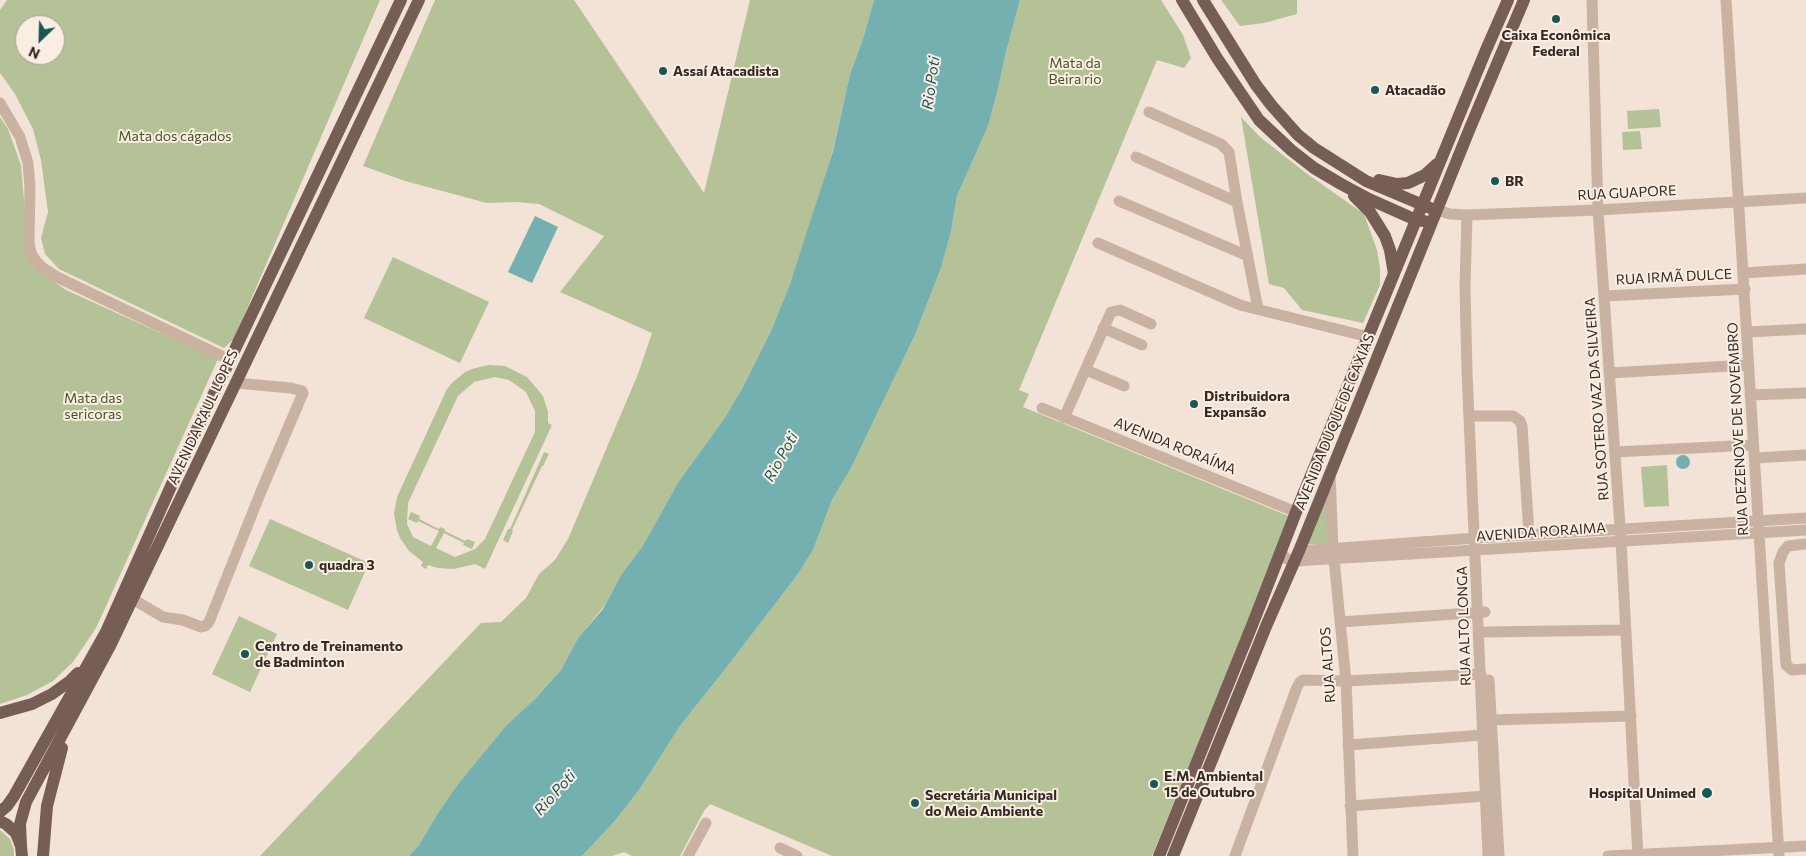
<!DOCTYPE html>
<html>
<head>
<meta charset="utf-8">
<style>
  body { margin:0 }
  #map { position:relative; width:1806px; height:856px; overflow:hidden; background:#f2e3d6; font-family:Commissioner,sans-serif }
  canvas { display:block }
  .north { position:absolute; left:15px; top:15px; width:50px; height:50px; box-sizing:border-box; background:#faeee3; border:1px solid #ab9f97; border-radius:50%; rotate:204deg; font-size:14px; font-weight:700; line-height:20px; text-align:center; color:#342925 }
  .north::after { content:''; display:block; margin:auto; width:18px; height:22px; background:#195757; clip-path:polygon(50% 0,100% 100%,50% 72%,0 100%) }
</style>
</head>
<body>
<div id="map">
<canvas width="1806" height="856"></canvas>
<div class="north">N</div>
</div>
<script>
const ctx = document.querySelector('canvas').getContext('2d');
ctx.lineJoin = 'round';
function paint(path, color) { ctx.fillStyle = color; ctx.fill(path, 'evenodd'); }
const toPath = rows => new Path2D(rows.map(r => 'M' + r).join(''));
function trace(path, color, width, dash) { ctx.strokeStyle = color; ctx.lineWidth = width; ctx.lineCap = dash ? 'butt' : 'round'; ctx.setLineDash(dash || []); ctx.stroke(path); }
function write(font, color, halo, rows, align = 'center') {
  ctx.font = font + ' Commissioner,sans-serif'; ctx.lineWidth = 4; ctx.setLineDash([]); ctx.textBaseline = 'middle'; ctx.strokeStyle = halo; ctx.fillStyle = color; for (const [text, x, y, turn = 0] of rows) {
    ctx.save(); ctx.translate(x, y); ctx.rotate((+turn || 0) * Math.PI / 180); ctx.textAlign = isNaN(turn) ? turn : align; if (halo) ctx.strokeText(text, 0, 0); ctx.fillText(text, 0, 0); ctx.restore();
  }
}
const green = toPath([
  [7,0,380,0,234,339,224,348,59,269,45,254,41,238,48,212,41,160,33,129,15,94,0,73,0,10],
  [25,25,55,25,55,55,25,55],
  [435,0,574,0,704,193,750,0,874,0,863,39,850,74,833,150,811,222,790,284,771,331,743,387,724,419,679,481,642,547,621,575,605,605,578,638,561,670,535,699,504,729,458,784,438,813,419,845,409,856,260,856,481,623,501,622,526,598,539,574,555,560,568,539,638,374,652,333,560,292,604,236,539,204,516,202,487,203,405,181,363,166],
  [1020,0,1161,0,1183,35,1191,58,1184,68,1157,60,1019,390,1029,394,1023,407,1291,517,1152,856,832,856,710,804,704,811,680,856,632,856,624,852,612,856,582,856,614,822,639,790,680,726,726,668,798,574,813,550,832,500,851,468,915,335,941,268,951,232,957,196,988,126,998,89,1006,52],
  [1221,0,1297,0,1297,14,1264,23,1240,26],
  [1659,109,1661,127,1628,129,1627,111],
  [0,117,8,129,21,165,25,212,24,244,35,268,66,290,218,359,96,628,73,662,53,681,27,695,0,704],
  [1241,117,1260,137,1306,173,1364,214,1377,250,1380,268,1380,285,1363,323,1302,310,1284,288,1269,284],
  [1640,131,1642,149,1623,150,1622,132],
  [393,257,489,302,460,363,364,318],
  [488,365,505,366,527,377,543,396,548,412,548,423,552,425,485,569,475,564,454,569,438,568,428,565,426,569,421,566,423,562,409,551,400,538,397,530,394,514,397,497,447,389,452,383,465,372,472,369],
  [495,377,509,380,526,392,535,411,535,432,485,539,475,549,455,557,436,548,444,533,464,543,463,545,472,549,475,542,467,539,465,541,445,531,445,529,440,527,439,529,419,519,420,516,411,512,408,519,417,523,418,521,439,531,431,546,413,537,407,524,408,503,458,396,474,382],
  [544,452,549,454,543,466,542,466,512,530,513,531,508,543,503,540,508,529,510,529],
  [1667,465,1669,506,1644,507,1641,467],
  [1326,492,1331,545,1306,544],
  [270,519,369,563,348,610,249,566],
  [239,616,277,634,250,692,212,674],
  [0,830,10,839,14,850,14,856,0,856]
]);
const water = toPath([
  [874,0,1020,0,1006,52,998,89,988,126,957,196,951,232,941,268,915,335,851,468,832,500,813,550,798,574,726,668,680,726,639,790,614,822,582,856,409,856,419,845,438,813,458,784,506,726,535,699,561,670,578,638,603,609,621,575,642,547,679,481,724,419,743,387,771,331,790,284,833,151,850,74,863,39],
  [535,216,558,227,532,283,508,272],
  '1676 462a7 7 0 1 1 14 0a7 7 0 1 1-14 0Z'
]);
const minor = toPath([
  [1592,0,1598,210,1621,541,1638,856],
  [1726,0,1779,856],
  [0,103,20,137,28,163,30,188,29,242,31,253,36,261,43,268,57,277,230,360],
  [1149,112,1221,144,1229,152,1237,202,1258,309],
  [1136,157,1237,202],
  [1119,201,1248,256],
  [1437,210,1450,214,1467,215,1598,210,1806,198],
  [1467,215,1465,287,1467,372,1488,856],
  [1098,243,1240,305,1369,337],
  [1743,273,1806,269],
  [1605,296,1745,289],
  [1103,328,1142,345],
  [1747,332,1806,329],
  [1086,370,1124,386],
  [1609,373,1748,365],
  [1750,395,1806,393],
  [1042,408,1296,512],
  [1470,416,1513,416,1520,421,1522,426,1529,535],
  [1064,418,1111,312,1120,310,1151,324],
  [1615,452,1753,445],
  [1755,458,1806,455],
  [1330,474,1333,549,1346,681,1353,856],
  [1806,544,1788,546,1783,552,1779,563,1786,665,1792,670,1806,669],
  [1299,551,1476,538,1806,518],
  [1280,552,1287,559,1295,561,1806,530],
  [131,598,163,617,183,620,201,627,205,626,209,622,262,489,303,393,302,391,291,388,236,383],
  [1340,622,1485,612],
  [1486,632,1626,630],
  [1489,680,1499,856],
  [1491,720,1631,716],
  [1348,745,1483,735],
  [1350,806,1486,796],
  [780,848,797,856],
  [688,856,706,823],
  [1235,856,1297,687,1300,682,1303,680,1346,681,1481,674],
  [1608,856,1806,846]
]);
const major = toPath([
  [1182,0,1217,58,1259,120,1291,150,1314,168,1341,184,1369,199,1416,220,1424,221],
  [1203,0,1256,85,1272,106,1298,135,1314,148,1366,181,1430,208],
  [1379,180,1397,184,1408,183,1425,175,1437,164],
  [1354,196,1370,212,1385,236,1390,250,1394,274],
  [0,713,32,704,52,694,70,681,78,673],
  [0,812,7,806,14,796,106,632,188,448,401,0],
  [0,821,6,824,16,833,21,846,22,856],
  [21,846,20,824,26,802,110,646,419,0],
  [43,856,47,806,62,748],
  [1159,856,1255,618,1296,512,1486,50,1508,0],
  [1173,856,1267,624,1299,551,1470,128,1524,0]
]);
const markers = [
  [1556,19,5,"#195757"],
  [663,71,5,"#195757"],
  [1375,90,5,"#195757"],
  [1495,181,5,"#195757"],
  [1194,404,5,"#195757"],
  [309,565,5,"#195757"],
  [245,654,5,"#195757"],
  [1154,784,5,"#195757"],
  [1707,793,6,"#195757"],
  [915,803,5,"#195757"]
];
const poiNames = [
  ["Caixa Econômica",1556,35,"center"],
  ["Federal",1556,51,"center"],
  ["Assaí Atacadista",673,71],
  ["Atacadão",1385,90],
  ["BR",1505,181],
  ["Distribuidora",1204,396],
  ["Expansão",1204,412],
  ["quadra 3",319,565],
  ["Centro de Treinamento",255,646],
  ["de Badminton",255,662],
  ["E.M. Ambiental",1164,776],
  ["15 de Outubro",1164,792],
  ["Hospital Unimed",1696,793,"right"],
  ["Secretária Municipal",925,795],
  ["do Meio Ambiente",925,811]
];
const parkNames = [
  ["Mata da",1075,63],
  ["Beira rio",1075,79],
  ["Mata dos cágados",175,136],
  ["Mata das",93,398],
  ["sericoras",93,414]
];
const streetNames = [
  ["RUA GUAPORE",1627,193,-3],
  ["RUA IRMÃ DULCE",1674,277,-3],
  ["RUA SOTERO VAZ DA SILVEIRA",1597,399,-94],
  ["AVENIDA RAUL LOPES",203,417,-65],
  ["AVENIDA DUQUE DE CAXIAS",1335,422,-68],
  ["RUA DEZENOVE DE NOVEMBRO",1738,429,-93],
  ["AVENIDA RORAÍMA",1175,446,22],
  ["AVENIDA RORAIMA",1541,532,-4],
  ["RUA ALTO LONGA",1464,626,-92],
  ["RUA ALTOS",1328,665,-94]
];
const waterNames = [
  ["Rio Poti",931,83,-82],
  ["Rio Poti",781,457,-61],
  ["Rio Poti",555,793,-48]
];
paint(green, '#b5c196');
paint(water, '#74b0af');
trace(minor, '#cab2a2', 11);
trace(major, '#775e55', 12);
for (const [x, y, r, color] of markers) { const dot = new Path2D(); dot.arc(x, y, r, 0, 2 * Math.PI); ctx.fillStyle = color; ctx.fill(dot); trace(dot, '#faeee3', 2); }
write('bold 14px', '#342925', '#faeee3', poiNames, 'left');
write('14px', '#465328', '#faeee3', parkNames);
write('14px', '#342925', '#faeee3', streetNames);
write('italic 15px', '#195757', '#faeee3', waterNames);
</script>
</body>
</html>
